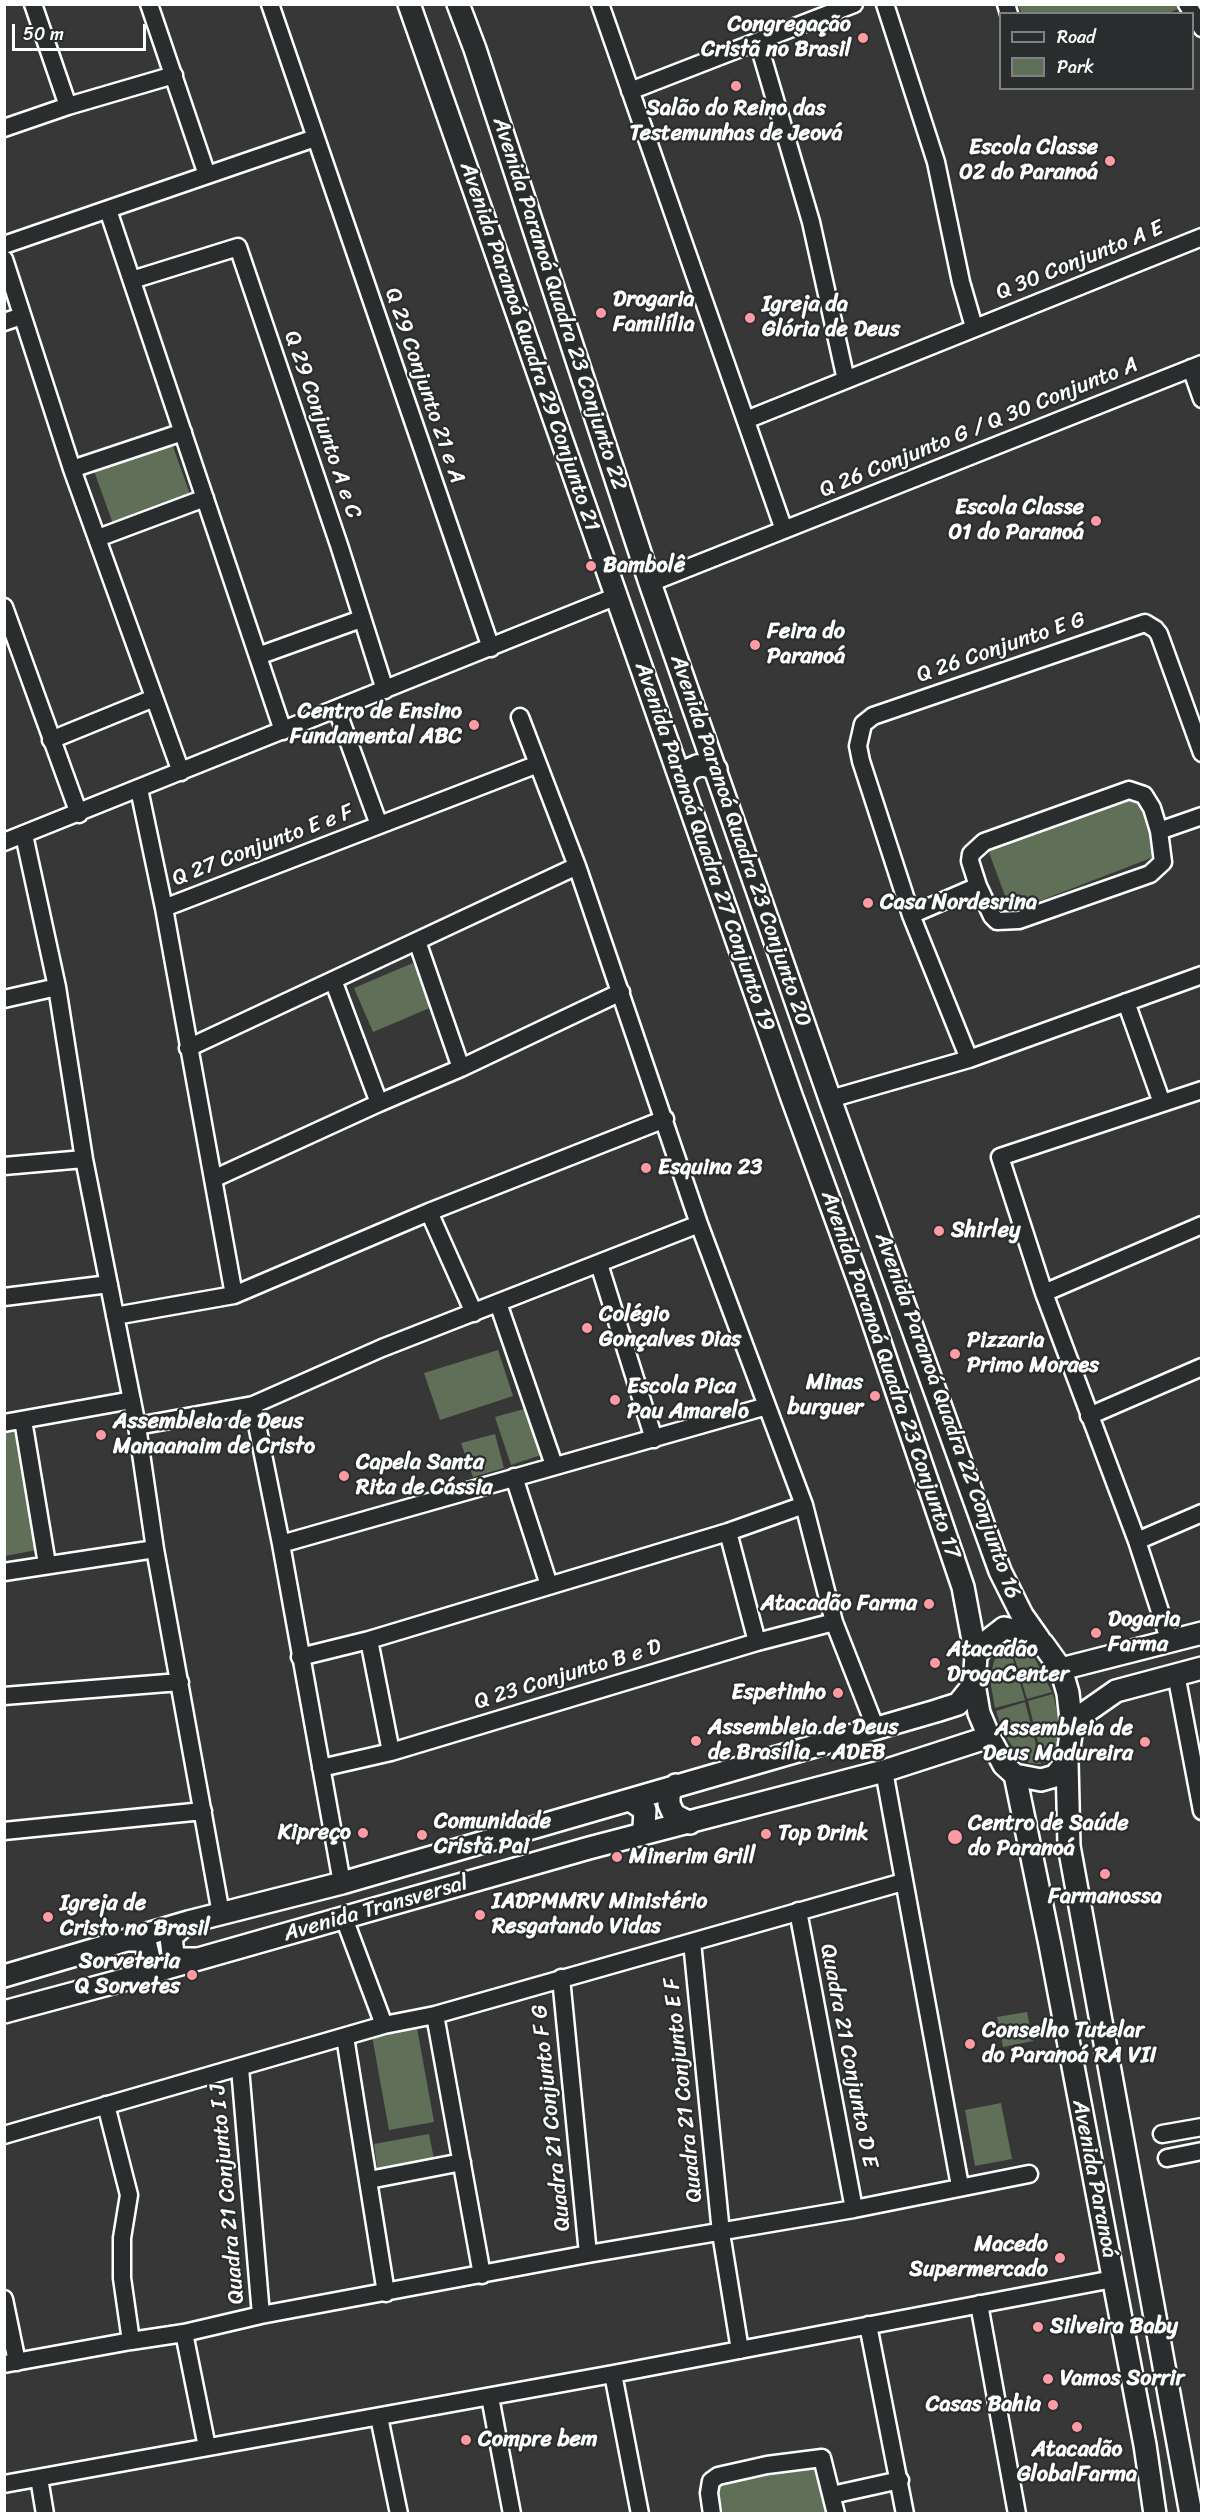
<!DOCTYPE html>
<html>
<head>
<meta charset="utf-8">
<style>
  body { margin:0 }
  #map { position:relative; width:1206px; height:2518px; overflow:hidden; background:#383737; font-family:Sriracha,sans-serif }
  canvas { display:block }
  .frame { position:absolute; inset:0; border:6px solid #fff; pointer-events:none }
  .legend { position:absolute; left:999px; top:12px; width:195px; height:78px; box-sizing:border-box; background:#2a2d2e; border:2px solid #7f8182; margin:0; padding:8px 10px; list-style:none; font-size:18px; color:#fff }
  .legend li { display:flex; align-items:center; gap:12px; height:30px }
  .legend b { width:30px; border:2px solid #7f8182 }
  .scale { position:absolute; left:12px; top:24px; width:134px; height:27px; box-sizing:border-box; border:3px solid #fff; border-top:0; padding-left:8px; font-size:18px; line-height:21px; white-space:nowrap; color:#fff; -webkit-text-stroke:4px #2a2d2e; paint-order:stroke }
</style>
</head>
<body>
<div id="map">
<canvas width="1206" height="2518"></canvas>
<div class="frame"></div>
<ul class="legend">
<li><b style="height:8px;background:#2a2d2e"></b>Road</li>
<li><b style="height:16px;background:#606f57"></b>Park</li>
</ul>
<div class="scale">50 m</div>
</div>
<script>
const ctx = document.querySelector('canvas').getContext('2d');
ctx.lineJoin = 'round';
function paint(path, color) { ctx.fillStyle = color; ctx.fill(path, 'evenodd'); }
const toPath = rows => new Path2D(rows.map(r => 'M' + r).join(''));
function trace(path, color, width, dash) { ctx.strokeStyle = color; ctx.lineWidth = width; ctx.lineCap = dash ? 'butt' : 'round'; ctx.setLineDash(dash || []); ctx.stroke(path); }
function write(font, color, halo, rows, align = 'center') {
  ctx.font = font + ' Sriracha,sans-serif'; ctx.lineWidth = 4.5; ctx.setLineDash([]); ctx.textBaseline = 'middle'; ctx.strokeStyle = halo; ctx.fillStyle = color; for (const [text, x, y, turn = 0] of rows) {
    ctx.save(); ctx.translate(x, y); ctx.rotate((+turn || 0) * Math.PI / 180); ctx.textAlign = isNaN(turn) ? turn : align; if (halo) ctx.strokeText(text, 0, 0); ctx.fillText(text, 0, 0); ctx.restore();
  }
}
const green = toPath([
  [1183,4,1184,7,1165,14,1022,14,1018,5],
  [171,441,191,497,113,524,93,468],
  [1138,793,1164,853,1011,912,987,847],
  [413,963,432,1007,373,1032,354,988],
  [498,1350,513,1396,440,1420,424,1373],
  [524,1409,541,1455,511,1465,495,1417],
  [16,1426,37,1550,5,1556,5,1428],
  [495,1434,504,1468,473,1477,461,1443],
  [1009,1646,1025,1700,995,1708,990,1680,994,1661,1000,1651],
  [1011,1646,1020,1647,1034,1657,1052,1692,1027,1699],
  [1053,1694,1061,1729,1058,1749,1043,1763,1028,1701],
  [1025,1702,1041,1764,1029,1763,1017,1754,1003,1732,996,1711],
  [1027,2012,1033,2041,1003,2047,997,2017],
  [417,2028,434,2122,389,2130,372,2036],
  [1001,2103,1012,2159,975,2166,965,2110],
  [429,2134,435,2164,378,2174,374,2144],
  [826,2460,838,2513,723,2513,716,2482]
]);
const minor = toPath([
  [33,4,68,106],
  [149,4,207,175],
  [270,4,491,648],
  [600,4,784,530],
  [885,4,936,162,961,282,974,327],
  [1006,4,1009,14],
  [1187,4,1202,28],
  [758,42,811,222,846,380],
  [630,91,854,4],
  [4,128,68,106,174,75],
  [108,210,283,731],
  [4,245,315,138],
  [4,259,72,469,181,772],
  [132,280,238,247,339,545,385,690],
  [4,322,22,316],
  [1191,368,1202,399],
  [746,420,1202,237],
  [72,469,183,432],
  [98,538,205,498],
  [650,583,1202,364],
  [4,607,79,814],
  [258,656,361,619],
  [337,710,379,825],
  [520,717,577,866,699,1224,804,1505,834,1622,876,1729],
  [51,740,154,698],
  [139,789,164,908,234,1295],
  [1129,790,1144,795,1152,808,1159,831,1163,862,1150,874,1019,920,997,921,992,916,978,886,970,861,971,854,984,842,1129,790],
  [1159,831,1202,816],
  [24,835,57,987,84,1159,137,1426,155,1549,221,1914],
  [4,842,617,596],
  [164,908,538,764],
  [911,915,978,886],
  [417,941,461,1068],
  [333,980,379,1103],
  [4,999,57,987],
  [1126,1002,1162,1103],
  [188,1048,577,866],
  [969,1059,911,915,861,761,858,746,863,724,873,716,1145,623,1155,629,1159,634,1202,753],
  [830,1099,969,1059,1202,975],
  [4,1166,84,1159],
  [213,1179,379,1103,461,1068,621,992],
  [429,1212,474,1313],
  [599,1264,654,1439],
  [1044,1293,1202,1225],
  [4,1297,109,1284],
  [498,1303,554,1465],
  [115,1316,234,1295,429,1212,665,1119],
  [253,1405,281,1544,342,1883],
  [1089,1416,1202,1367],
  [23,1420,47,1564],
  [4,1423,132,1400],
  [137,1426,253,1405,382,1348,699,1224],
  [514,1477,549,1585],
  [728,1532,757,1642],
  [1137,1541,1202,1513],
  [281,1544,767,1406],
  [4,1572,155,1549],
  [369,1640,391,1752],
  [1170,1642,1137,1541,1044,1293,1000,1157,1202,1090],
  [300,1657,369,1640,728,1532,804,1505],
  [1176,1674,1202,1811],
  [4,1696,180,1682],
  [321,1768,391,1752,757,1642,834,1622],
  [884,1771,960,2186],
  [4,1831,203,1811],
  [798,1911,854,2209],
  [344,1918,384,2025],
  [692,1942,721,2233,740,2350],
  [561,1978,588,2254],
  [435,2015,482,2275],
  [345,2037,386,2293],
  [240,2068,261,2315],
  [106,2105,129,2195,122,2238,122,2278,131,2341],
  [1162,2134,1202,2127],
  [4,2135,384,2025,435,2015,903,1882],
  [1167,2158,1202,2151],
  [369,2180,462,2162],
  [4,2299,17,2362],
  [979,2304,1017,2514],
  [868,2325,905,2514],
  [184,2333,207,2447],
  [4,2364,131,2341,184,2333,261,2315,588,2254,854,2209,1029,2174],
  [613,2374,640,2514],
  [490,2397,512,2514],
  [379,2417,399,2514],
  [39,2478,45,2514],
  [4,2484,613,2374,1113,2279],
  [832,2495,900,2480],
  [712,2514,709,2493,711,2481,718,2476,767,2465,822,2458,836,2514]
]);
const tertiary = toPath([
  [409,4,792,1098,866,1301,963,1587,976,1656,974,1684,979,1713,989,1737,1004,1765,1015,1775,1041,1780,1055,1776,1067,1761,1072,1728,1068,1693,1061,1669,1043,1644,1028,1633,1004,1628,986,1642,976,1656],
  [458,4,475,49,650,583,830,1099,1000,1571,1022,1615,1039,1639],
  [682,782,688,770,697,766,704,765,716,769],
  [1061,1669,1202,1633],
  [1072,1728,1086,1712,1116,1691,1202,1668],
  [1067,1761,1069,1846,1191,2514],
  [1015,1775,1050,1945,1145,2445,1155,2514],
  [676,1785,669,1793,669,1804,674,1815,690,1823],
  [630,1800,645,1810,644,1827,641,1835],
  [188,1922,171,1937,173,1954,180,1959,196,1959],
  [127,1940,140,1940,146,1945,149,1958,142,1975],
  [4,1976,188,1922,342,1883,936,1711,958,1704,974,1684],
  [4,2012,142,1975,589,1848,884,1771,989,1737]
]);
const markers = [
  [863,38,6,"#ff9aa2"],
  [736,86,6,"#ff9aa2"],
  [1110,161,6,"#ff9aa2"],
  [601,313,6,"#ff9aa2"],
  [750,318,6,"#ff9aa2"],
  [1096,521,6,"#ff9aa2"],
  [591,566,6,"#ff9aa2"],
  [755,645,6,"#ff9aa2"],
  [474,725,6,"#ff9aa2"],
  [868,903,6,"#ff9aa2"],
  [646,1168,6,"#ff9aa2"],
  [939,1231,6,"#ff9aa2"],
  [587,1328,6,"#ff9aa2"],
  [955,1354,6,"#ff9aa2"],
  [875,1396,6,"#ff9aa2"],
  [615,1400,6,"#ff9aa2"],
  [101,1435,6,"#ff9aa2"],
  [344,1476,6,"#ff9aa2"],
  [929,1604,6,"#ff9aa2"],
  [1096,1633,6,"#ff9aa2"],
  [935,1663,6,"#ff9aa2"],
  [838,1693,6,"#ff9aa2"],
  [696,1741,6,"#ff9aa2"],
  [1145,1742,6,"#ff9aa2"],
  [363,1833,6,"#ff9aa2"],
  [766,1834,6,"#ff9aa2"],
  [422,1835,6,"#ff9aa2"],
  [955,1837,8,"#ff9aa2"],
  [617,1857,6,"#ff9aa2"],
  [1105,1874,6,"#ff9aa2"],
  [480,1915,6,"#ff9aa2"],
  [48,1917,6,"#ff9aa2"],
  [192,1975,6,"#ff9aa2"],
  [970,2044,6,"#ff9aa2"],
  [1060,2258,6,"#ff9aa2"],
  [1038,2327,6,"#ff9aa2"],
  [1048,2379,6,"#ff9aa2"],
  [1053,2405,6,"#ff9aa2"],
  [1077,2427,6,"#ff9aa2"],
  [466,2440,6,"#ff9aa2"]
];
const poiNames = [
  ["Congregação",851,25,"right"],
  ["Cristã no Brasil",851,50,"right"],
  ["Salão do Reino das",736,109,"center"],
  ["Testemunhas de Jeová",736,134,"center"],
  ["Escola Classe",1098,148,"right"],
  ["02 do Paranoá",1098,173,"right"],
  ["Drogaria",613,300],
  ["Familília",613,325],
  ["Igreja da",762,305],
  ["Glória de Deus",762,330],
  ["Escola Classe",1084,508,"right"],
  ["01 do Paranoá",1084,533,"right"],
  ["Bambolê",603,566],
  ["Feira do",767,632],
  ["Paranoá",767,657],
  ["Centro de Ensino",462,712,"right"],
  ["Fundamental ABC",462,737,"right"],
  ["Casa Nordesrina",880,903],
  ["Esquina 23",658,1168],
  ["Shirley",951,1231],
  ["Colégio",599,1315],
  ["Gonçalves Dias",599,1340],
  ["Pizzaria",967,1341],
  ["Primo Moraes",967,1366],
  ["Minas",863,1383,"right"],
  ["burguer",863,1408,"right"],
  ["Escola Pica",627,1387],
  ["Pau Amarelo",627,1412],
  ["Assembleia de Deus",113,1422],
  ["Manaanaim de Cristo",113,1447],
  ["Capela Santa",356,1463],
  ["Rita de Cássia",356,1488],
  ["Atacadão Farma",917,1604,"right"],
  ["Dogaria",1108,1620],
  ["Farma",1108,1645],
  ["Atacadão",947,1650],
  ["DrogaCenter",947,1675],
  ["Espetinho",826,1693,"right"],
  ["Assembleia de Deus",708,1728],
  ["de Brasília - ADEB",708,1753],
  ["Assembleia de",1133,1729,"right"],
  ["Deus Madureira",1133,1754,"right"],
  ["Comunidade",434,1822],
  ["Cristã Pai",434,1847],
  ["Centro de Saúde",968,1824],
  ["do Paranoá",968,1849],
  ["Kipreço",351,1833,"right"],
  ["Top Drink",778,1834],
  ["Minerim Grill",629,1857],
  ["Farmanossa",1105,1897,"center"],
  ["IADPMMRV Ministério",492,1902],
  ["Resgatando Vidas",492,1927],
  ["Igreja de",60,1904],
  ["Cristo no Brasil",60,1929],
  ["Sorveteria",180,1962,"right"],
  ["Q Sorvetes",180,1987,"right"],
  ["Conselho Tutelar",982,2031],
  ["do Paranoá RA VII",982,2056],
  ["Macedo",1048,2245,"right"],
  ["Supermercado",1048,2270,"right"],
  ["Silveira Baby",1050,2327],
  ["Vamos Sorrir",1060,2379],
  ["Casas Bahia",1041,2405,"right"],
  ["Compre bem",478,2440],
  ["Atacadão",1077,2450,"center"],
  ["GlobalFarma",1077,2475,"center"]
];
const streetNames = [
  ["Q 30 Conjunto A E",1080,261,-22],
  ["Avenida Paranoá Quadra 23 Conjunto 22",559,304,72],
  ["Avenida Paranoá Quadra 29 Conjunto 21",529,347,71],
  ["Q 29 Conjunto 21 e A",424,386,71],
  ["Q 29 Conjunto A e C",322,425,71],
  ["Q 26 Conjunto G / Q 30 Conjunto A",979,428,-22],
  ["Q 26 Conjunto E G",1001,648,-19],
  ["Avenida Paranoá Quadra 23 Conjunto 20",740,841,71],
  ["Q 27 Conjunto E e F",263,846,-21],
  ["Avenida Paranoá Quadra 27 Conjunto 19",704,847,71],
  ["Avenida Paranoá Quadra 23 Conjunto 17",890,1375,71],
  ["Avenida Paranoá Quadra 22 Conjunto 16",947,1416,70],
  ["Q 23 Conjunto B e D",568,1675,-17],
  ["Avenida Transversal",376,1909,-16],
  ["Quadra 21 Conjunto D E",848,2056,79],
  ["Quadra 21 Conjunto E F",684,2090,-96],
  ["Quadra 21 Conjunto F G",552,2118,-96],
  ["Avenida Paranoá",1094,2179,79],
  ["Quadra 21 Conjunto I J",228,2194,-95]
];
paint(green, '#606f57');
trace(minor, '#fff', 21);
trace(tertiary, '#fff', 26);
trace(minor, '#2a2d2e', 16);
trace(tertiary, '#2a2d2e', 21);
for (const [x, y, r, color] of markers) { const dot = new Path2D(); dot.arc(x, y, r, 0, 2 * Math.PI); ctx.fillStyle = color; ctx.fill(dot); trace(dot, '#2a2d2e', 2); }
write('bold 22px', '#fff', '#2a2d2e', poiNames, 'left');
write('22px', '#fff', '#2a2d2e', streetNames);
</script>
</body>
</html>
